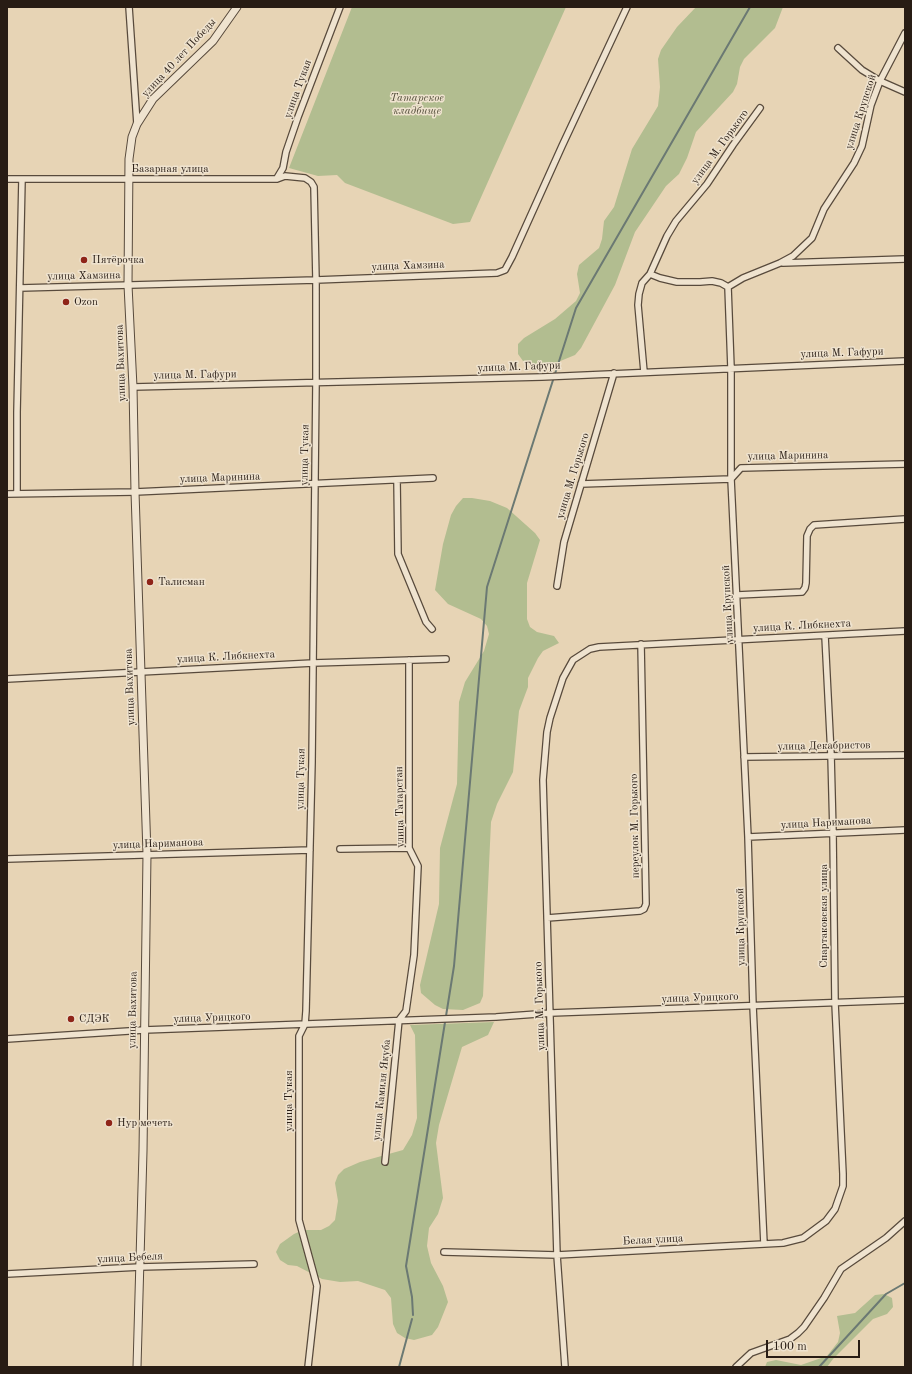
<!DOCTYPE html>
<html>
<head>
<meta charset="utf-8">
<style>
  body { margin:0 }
  #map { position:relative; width:912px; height:1374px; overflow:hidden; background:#e7d4b5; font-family:"Old Standard TT",serif }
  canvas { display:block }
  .frame { position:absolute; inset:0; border:8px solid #281c14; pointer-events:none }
  .scale { position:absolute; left:766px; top:1340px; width:94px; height:18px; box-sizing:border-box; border:2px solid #281c14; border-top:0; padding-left:5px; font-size:12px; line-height:14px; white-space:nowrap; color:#281c14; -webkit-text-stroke:3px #efe3cf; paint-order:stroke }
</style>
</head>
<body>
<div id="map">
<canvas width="912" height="1374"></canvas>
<div class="frame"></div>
<div class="scale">100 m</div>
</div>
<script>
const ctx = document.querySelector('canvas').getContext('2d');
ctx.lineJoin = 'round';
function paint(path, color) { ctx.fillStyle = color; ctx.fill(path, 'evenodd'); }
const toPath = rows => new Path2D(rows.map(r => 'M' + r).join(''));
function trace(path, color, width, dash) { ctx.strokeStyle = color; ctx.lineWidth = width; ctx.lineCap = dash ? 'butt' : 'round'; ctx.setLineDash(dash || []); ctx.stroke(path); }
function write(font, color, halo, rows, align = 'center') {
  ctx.font = font + ' "Old Standard TT",serif'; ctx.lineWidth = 3; ctx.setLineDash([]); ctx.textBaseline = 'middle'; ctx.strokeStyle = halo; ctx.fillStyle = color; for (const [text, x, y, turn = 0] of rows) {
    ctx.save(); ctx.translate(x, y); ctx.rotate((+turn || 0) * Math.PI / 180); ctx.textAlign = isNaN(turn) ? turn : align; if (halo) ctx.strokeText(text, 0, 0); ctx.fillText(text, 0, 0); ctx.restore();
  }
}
const green = toPath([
  [352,7,566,7,470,222,453,224,345,183,337,175,318,176,289,168],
  [696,7,783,7,775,28,744,59,740,67,737,84,733,92,696,132,687,158,679,174,666,186,635,232,615,285,581,348,575,355,558,362,540,365,531,365,523,361,518,354,518,344,524,338,555,319,576,301,580,293,577,274,579,265,599,248,602,239,604,221,614,207,632,149,658,106,660,87,658,59,661,50,677,27],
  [463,498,472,498,490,501,507,508,535,533,540,540,527,583,527,619,530,627,537,632,554,636,559,643,543,651,538,658,528,678,528,687,519,711,513,772,497,804,491,822,483,996,480,1003,463,1010,443,1009,435,1005,421,993,420,985,439,904,440,848,457,784,459,702,465,682,484,651,489,634,487,626,481,619,448,604,435,590,443,544,451,515,456,506],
  [494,1022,488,1035,462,1047,439,1125,436,1143,443,1198,438,1214,429,1228,427,1246,431,1263,443,1286,448,1302,438,1327,432,1335,414,1340,405,1338,397,1333,393,1324,391,1298,385,1290,358,1281,340,1282,322,1279,297,1266,288,1265,280,1260,276,1252,280,1244,294,1234,303,1230,321,1230,329,1226,335,1220,338,1201,335,1183,338,1175,344,1169,360,1162,403,1150,412,1135,417,1118,415,1035,410,1025],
  [884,1294,892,1298,893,1307,887,1314,873,1319,833,1359,827,1367,765,1367,767,1362,776,1360,801,1365,827,1356,838,1342,840,1333,837,1316,855,1313,875,1295]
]);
const stream = toPath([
  [413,1315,412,1297,406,1266,454,966,487,587,576,308,750,7],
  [399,1367,412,1319],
  [819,1367,886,1294,905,1283]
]);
const minor = toPath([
  [129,7,137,124],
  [838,48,862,70,880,81,905,92],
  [277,178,283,168,286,152,298,117,340,7],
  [7,179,277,179,285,176,305,178,311,182,314,187,316,280,316,382,312,762,306,1011,305,1024,299,1036,299,1220,317,1286,308,1367],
  [783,263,905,259],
  [650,274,660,278,677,282,700,282,712,281,721,283,728,287],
  [20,288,316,280,497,273,505,270,512,257,562,146,627,7],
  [644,372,638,305,639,294,642,283,650,274,667,236,676,221,707,184,733,145,760,108],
  [133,387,542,377,905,361],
  [397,480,398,554,426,622,432,629],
  [581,484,731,479,741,468,905,464],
  [7,494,135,492,433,478],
  [17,494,17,412,22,179],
  [557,586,564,542,614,373],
  [737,595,802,592,805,588,806,583,807,536,810,529,814,525,905,519],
  [7,679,313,663,446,659],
  [744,757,905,755],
  [748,837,905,830],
  [340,849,409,848],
  [7,859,310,850],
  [547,918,640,911,644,909,646,904,641,644],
  [7,1039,144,1030,496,1017,551,1013,905,1000],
  [385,1162,399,1020,406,1011,414,955,418,866,409,848,409,660],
  [764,1244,753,1006,748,837,731,479,731,368,728,287,743,278,780,263,793,256,812,238,824,209,854,163,862,146,871,105,880,81,905,33],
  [444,1252,557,1255,783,1243,803,1238,826,1221,835,1209,843,1186,843,1174,835,1003,833,833,831,755,825,636],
  [7,1274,140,1267,254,1264],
  [565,1367,557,1255,543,780,547,732,550,718,563,678,573,660,590,649,599,647,905,631],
  [736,1367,751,1353,790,1339,798,1333,804,1327,824,1298,841,1269,886,1238,905,1221]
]);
const tertiary = toPath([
  [137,1367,143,1151,147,854,135,492,133,387,128,285,129,159,132,137,137,124,153,99,213,41,237,7]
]);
const markers = [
  [84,260,4,"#8f2418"],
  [66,302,4,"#8f2418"],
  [150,582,4,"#8f2418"],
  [71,1019,4,"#8f2418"],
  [109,1123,4,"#8f2418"]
];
const streetNames = [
  ["улица 40 лет Победы",179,58,-47],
  ["улица Тукая",298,89,-70],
  ["улица Крупской",861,112,-72],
  ["улица М. Горького",720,147,-54],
  ["Базарная улица",170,169],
  ["улица Хамзина",408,266,-2],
  ["улица Хамзина",84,276,-1],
  ["улица М. Гафури",842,353,-2],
  ["улица Вахитова",121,363,-92],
  ["улица М. Гафури",519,367,-2],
  ["улица М. Гафури",195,375,-1],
  ["улица Тукая",305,455,-89],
  ["улица Маринина",788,456,-1],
  ["улица М. Горького",573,476,-73],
  ["улица Маринина",220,478,-2],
  ["улица Крупской",728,604,-93],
  ["улица К. Либкнехта",802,626,-3],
  ["улица К. Либкнехта",226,657,-3],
  ["улица Вахитова",130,687,-92],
  ["улица Декабристов",824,746,-1],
  ["улица Тукая",301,779,-89],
  ["улица Татарстан",400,807,-91],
  ["улица Нариманова",826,823,-3],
  ["переулок М. Горького",635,826,-91],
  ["улица Нариманова",158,844,-2],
  ["Спартаковская улица",824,916,-90],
  ["улица Крупской",741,927,-91],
  ["улица Урицкого",700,998,-2],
  ["улица М. Горького",540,1006,-92],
  ["улица Вахитова",133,1010,-89],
  ["улица Урицкого",212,1018,-2],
  ["улица Камиля Якуба",382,1090,-84],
  ["улица Тукая",289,1101,-90],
  ["Белая улица",653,1240,-3],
  ["улица Бебеля",130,1258,-3]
];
const parkNames = [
  ["Татарское",417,98],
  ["кладбище",417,111]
];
const poiNames = [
  ["Пятёрочка",92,260],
  ["Ozon",74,302],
  ["Талисман",158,582],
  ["СДЭК",79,1019],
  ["Нур мечеть",117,1123]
];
paint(green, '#b2bd90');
trace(stream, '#6b7973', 2);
trace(minor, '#584a3c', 8);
trace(tertiary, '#584a3c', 9);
trace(minor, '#efe3cf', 5.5);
trace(tertiary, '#efe3cf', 7);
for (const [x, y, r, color] of markers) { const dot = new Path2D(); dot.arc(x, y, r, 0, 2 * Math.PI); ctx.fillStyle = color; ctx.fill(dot); trace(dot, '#efe3cf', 1.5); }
write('11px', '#281c14', '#efe3cf', streetNames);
write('italic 11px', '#514c39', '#efe3cf', parkNames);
write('11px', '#281c14', '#efe3cf', poiNames, 'left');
</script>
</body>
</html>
